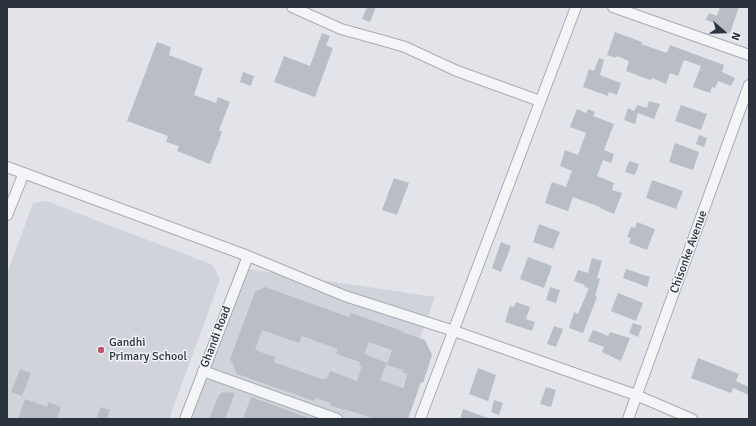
<!DOCTYPE html>
<html>
<head>
<meta charset="utf-8">
<style>
  body { margin:0 }
  #map { position:relative; width:756px; height:426px; overflow:hidden; background:#e2e4e9; font-family:Signika,sans-serif }
  canvas { display:block }
  .frame { position:absolute; inset:0; border:8px solid #2b333f; pointer-events:none }
  .north { position:absolute; left:704px; top:12px; width:40px; height:40px; -webkit-text-stroke:3px #f1f3f6; paint-order:stroke; rotate:110deg; font-size:11px; font-weight:700; line-height:16px; text-align:center; color:#2b333f }
  .north::after { content:''; display:block; margin:auto; width:14px; height:18px; background:#2b333f; clip-path:polygon(50% 0,100% 100%,50% 72%,0 100%) }
</style>
</head>
<body>
<div id="map">
<canvas width="756" height="426"></canvas>
<div class="frame"></div>
<div class="north">N</div>
</div>
<script>
const ctx = document.querySelector('canvas').getContext('2d');
ctx.lineJoin = 'round';
function paint(path, color) { ctx.fillStyle = color; ctx.fill(path, 'evenodd'); }
const toPath = rows => new Path2D(rows.map(r => 'M' + r).join(''));
function trace(path, color, width, dash) { ctx.strokeStyle = color; ctx.lineWidth = width; ctx.lineCap = dash ? 'butt' : 'round'; ctx.setLineDash(dash || []); ctx.stroke(path); }
function write(font, color, halo, rows, align = 'center') {
  ctx.font = font + ' Signika,sans-serif'; ctx.lineWidth = 3; ctx.setLineDash([]); ctx.textBaseline = 'middle'; ctx.strokeStyle = halo; ctx.fillStyle = color; for (const [text, x, y, turn = 0] of rows) {
    ctx.save(); ctx.translate(x, y); ctx.rotate((+turn || 0) * Math.PI / 180); ctx.textAlign = isNaN(turn) ? turn : align; if (halo) ctx.strokeText(text, 0, 0); ctx.fillText(text, 0, 0); ctx.restore();
  }
}
const built = toPath([
  [46,201,213,265,220,280,169,419,7,419,7,274,33,203],
  [241,268,435,297,390,419,191,419]
]);
const building = toPath([
  [367,7,376,7,370,22,362,19],
  [720,7,739,7,730,33,716,28,717,24,706,20,709,13,717,16],
  [615,32,642,42,641,44,667,53,670,45,724,65,722,72,735,78,731,86,718,81,715,88,712,87,710,93,693,87,701,66,684,60,678,76,670,73,666,84,652,78,651,80,647,79,626,71,629,61,617,56,616,58,607,55],
  [322,33,330,36,326,45,333,48,315,97,274,82,284,56,310,66],
  [157,42,171,47,169,55,203,68,194,95,216,103,218,97,230,102,219,130,222,132,210,164,177,151,179,146,166,142,168,136,127,121],
  [599,58,604,60,600,75,621,83,617,95,609,92,608,96,583,87,589,69,594,71],
  [243,72,254,76,251,86,240,82],
  [649,101,660,104,654,119,638,113,635,124,624,120,628,108,634,111,637,105,647,108],
  [681,105,707,114,701,130,675,121],
  [577,109,586,113,588,109,595,112,593,116,614,124,604,150,614,154,611,163,603,160,597,176,614,183,612,190,622,193,614,214,600,208,600,207,573,197,568,211,545,203,552,182,566,187,572,171,560,166,565,150,578,155,579,152,586,133,570,127],
  [699,135,707,138,704,147,696,144],
  [675,143,699,152,693,170,669,162],
  [629,161,639,164,635,175,625,172],
  [394,178,409,183,397,215,382,210],
  [652,180,683,191,676,209,646,198],
  [637,222,655,229,647,250,629,243,631,238,627,237,631,227,635,228],
  [539,224,560,232,553,249,533,242],
  [501,242,511,246,501,272,492,268],
  [528,257,552,266,544,288,520,279],
  [592,258,602,261,597,278,600,279,595,296,597,297,583,333,569,328,574,312,578,314,589,288,584,287,585,285,574,281,578,270,588,273],
  [626,269,650,277,647,287,623,278],
  [265,287,349,317,351,313,402,331,402,332,425,340,432,355,423,383,421,382,408,419,375,419,344,409,344,410,330,405,331,403,315,398,314,401,237,374,230,359,255,292],
  [262,330,299,343,302,336,338,349,336,354,360,362,359,365,362,366,357,381,330,371,327,379,325,378,324,380,274,362,275,357,255,350],
  [369,342,392,350,387,365,403,370,402,372,407,374,403,388,380,380,387,363,364,354],
  [550,287,560,290,556,303,546,300],
  [618,293,643,303,636,321,611,311],
  [516,302,530,307,526,319,535,322,532,331,505,322,510,306,514,307],
  [633,323,642,326,638,337,629,333],
  [554,326,563,329,556,347,547,344],
  [593,330,608,336,610,332,630,338,621,361,602,352,604,347,588,341],
  [698,358,739,374,736,381,749,387,749,395,733,388,731,393,691,378],
  [478,368,496,375,488,401,469,394],
  [20,369,31,373,22,396,11,392],
  [546,387,556,390,551,407,540,404],
  [226,392,235,393,225,419,209,419,218,397,221,393],
  [251,397,279,407,278,407,309,418,309,419,243,419],
  [25,399,47,407,48,402,61,407,57,419,18,419],
  [494,400,503,403,499,415,491,412],
  [101,407,110,410,107,419,96,419],
  [463,409,488,418,488,419,460,419]
]);
const minor = toPath([
  [292,7,341,29,388,42,405,47,457,71,540,101],
  [613,7,749,55],
  [7,167,248,256,345,296,454,331,636,395,692,419],
  [7,215,24,173],
  [203,371,337,419],
  [185,419,248,256],
  [420,419,576,7],
  [628,419,749,85]
]);
const markers = [
  [101,350,4,"#c15366"]
];
const streetNames = [
  ["Chisonke Avenue",689,252,-70],
  ["Ghandi Road",216,337,-69]
];
const poiNames = [
  ["Gandhi",109,343],
  ["Primary School",109,357]
];
paint(built, '#d0d4da');
paint(building, '#b9bec5');
trace(minor, '#a7abb3', 12);
trace(minor, '#f4f5f7', 10);
for (const [x, y, r, color] of markers) { const dot = new Path2D(); dot.arc(x, y, r, 0, 2 * Math.PI); ctx.fillStyle = color; ctx.fill(dot); trace(dot, '#f1f3f6', 1.5); }
write('12px', '#2b333f', '#f1f3f6', streetNames);
write('12px', '#2b333f', '#f1f3f6', poiNames, 'left');
</script>
</body>
</html>
